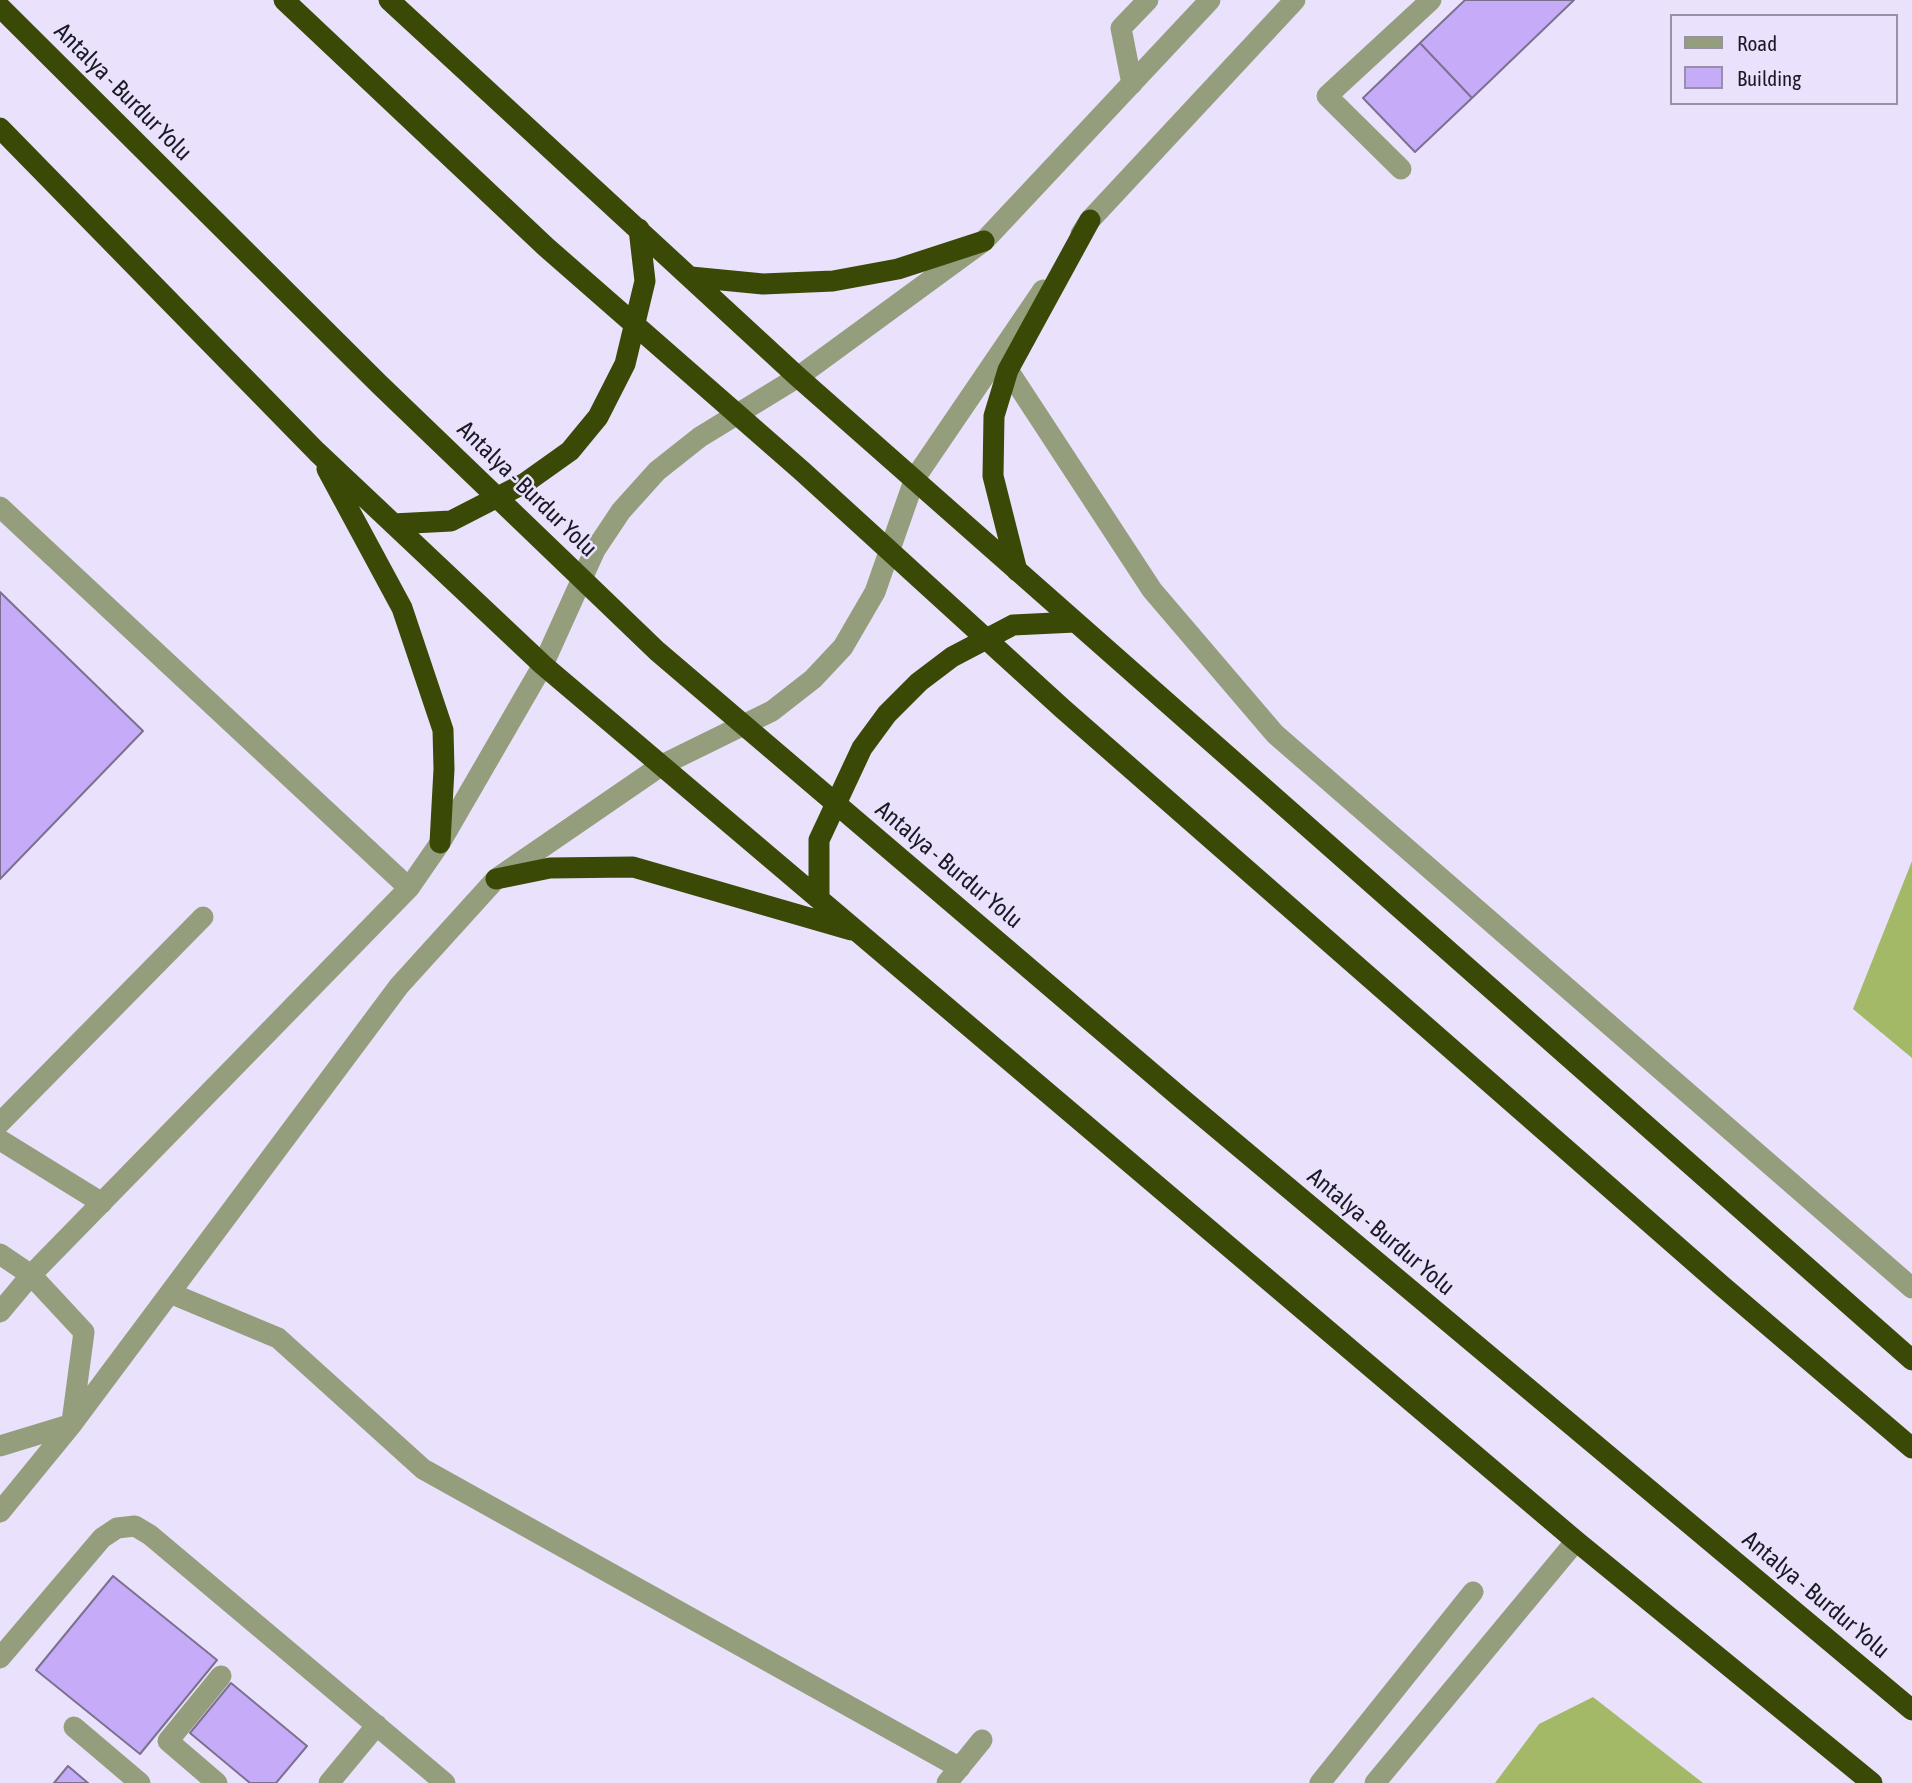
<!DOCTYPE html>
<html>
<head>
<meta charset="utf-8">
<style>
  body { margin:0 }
  #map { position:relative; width:1912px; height:1783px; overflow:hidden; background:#eae2fd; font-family:"Asap Condensed",sans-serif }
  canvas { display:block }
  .legend { position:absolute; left:1670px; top:14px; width:228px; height:91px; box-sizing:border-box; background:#eae2fd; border:2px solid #9891a6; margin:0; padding:9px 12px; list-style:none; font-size:21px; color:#1c1824 }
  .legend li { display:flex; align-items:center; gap:14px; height:35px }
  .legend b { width:35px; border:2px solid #9891a6 }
</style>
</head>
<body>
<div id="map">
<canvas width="1912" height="1783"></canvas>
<ul class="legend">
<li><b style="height:9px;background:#949e7c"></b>Road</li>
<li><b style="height:19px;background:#c6acf8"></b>Building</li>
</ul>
</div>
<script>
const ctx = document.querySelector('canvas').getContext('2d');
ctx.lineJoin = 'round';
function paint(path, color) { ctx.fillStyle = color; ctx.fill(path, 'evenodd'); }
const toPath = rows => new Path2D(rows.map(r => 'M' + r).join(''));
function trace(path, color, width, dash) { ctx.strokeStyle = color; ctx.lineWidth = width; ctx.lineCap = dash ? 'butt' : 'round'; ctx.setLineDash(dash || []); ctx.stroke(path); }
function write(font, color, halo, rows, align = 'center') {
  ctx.font = font + ' "Asap Condensed",sans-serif'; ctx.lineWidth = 5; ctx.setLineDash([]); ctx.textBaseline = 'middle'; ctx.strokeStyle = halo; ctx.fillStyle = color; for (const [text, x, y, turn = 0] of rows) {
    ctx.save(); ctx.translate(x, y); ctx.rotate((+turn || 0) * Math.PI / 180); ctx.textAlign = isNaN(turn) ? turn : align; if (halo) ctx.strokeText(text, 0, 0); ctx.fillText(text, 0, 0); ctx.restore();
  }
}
const forest = toPath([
  [1912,861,1912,1058,1853,1009],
  [1593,1697,1703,1783,1495,1783,1539,1724]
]);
const building = toPath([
  [1465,0,1574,0,1472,98,1420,43,1465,0],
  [1420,43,1472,98,1415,152,1363,98,1420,43],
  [0,592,143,731,0,879,0,592],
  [113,1576,217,1660,140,1754,36,1670,113,1576],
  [231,1683,307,1746,276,1783,250,1783,190,1733,231,1683],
  [68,1766,88,1783,54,1783,68,1766]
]);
const minor = toPath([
  [1132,84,1121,28,1148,0],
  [1401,169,1327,96,1431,0],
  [1081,234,1090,220,1295,0],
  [1008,370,1152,590,1275,734,1912,1288],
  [0,507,409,888],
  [0,1123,203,917],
  [0,1140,102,1203],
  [0,1254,31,1275,84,1332,72,1422],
  [170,1293,278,1338,423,1469,960,1768],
  [0,1312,31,1275,409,888,440,843,543,665,595,550,621,511,657,471,700,437,798,377,984,241,1210,0],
  [0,1446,72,1424],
  [0,1512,72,1424,399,986,496,879,662,765,772,711,813,679,843,647,875,592,915,478,1043,290],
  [0,1658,102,1538,117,1528,135,1526,150,1535,445,1783],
  [74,1727,140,1783],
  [217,1783,168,1741,221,1676],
  [329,1783,377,1725],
  [947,1783,982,1740],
  [1320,1783,1473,1592],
  [1375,1783,1576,1541]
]);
const highway = toPath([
  [284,0,546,247,802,471,1063,709,1721,1285,1912,1448],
  [389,0,798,377,1912,1360],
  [0,7,379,384,657,651,1181,1098,1912,1710],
  [0,128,317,452,543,665,1576,1541,1872,1783],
  [691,277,763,284,833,281,898,269,984,241],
  [327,469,402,608,443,730,444,769,440,843],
  [393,524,451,521,525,483,570,451,598,417,625,364,645,281,639,229],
  [1017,571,993,476,994,416,1008,370,1090,220],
  [496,879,550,868,633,867,851,930],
  [819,897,819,840,862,748,887,714,919,682,952,657,1013,625,1075,622]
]);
const streetNames = [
  ["Antalya - Burdur Yolu",123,92,45],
  ["Antalya - Burdur Yolu",527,489,44],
  ["Antalya - Burdur Yolu",949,865,40],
  ["Antalya - Burdur Yolu",1381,1232,40],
  ["Antalya - Burdur Yolu",1816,1595,40]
];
paint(forest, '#a4b968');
paint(building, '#c6acf8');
trace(building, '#7b718f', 2);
trace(minor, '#949e7c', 21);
trace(highway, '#3b4906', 21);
write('24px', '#1c1824', '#eae2fd', streetNames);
</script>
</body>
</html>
